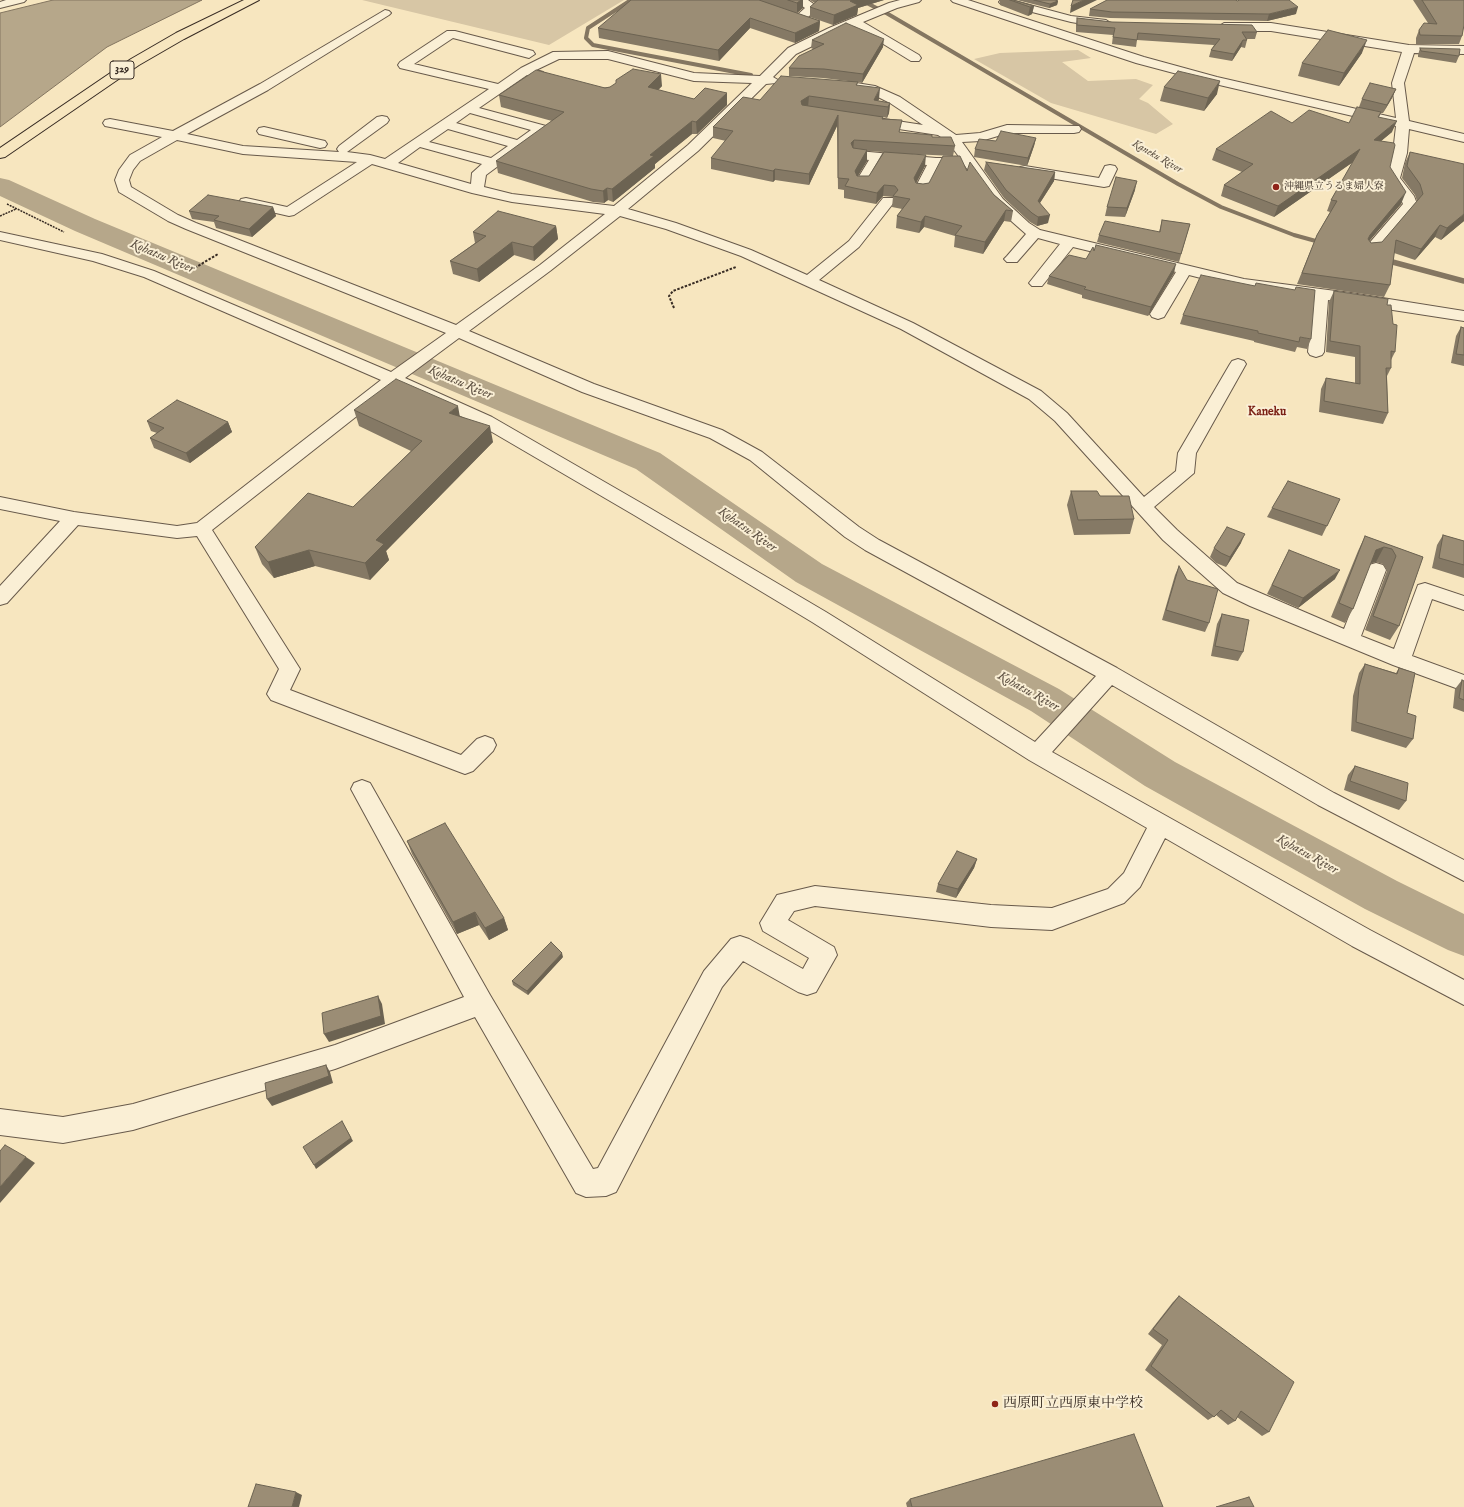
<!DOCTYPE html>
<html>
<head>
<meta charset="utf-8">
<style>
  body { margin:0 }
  canvas { display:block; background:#f7e6bf }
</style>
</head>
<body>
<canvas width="1464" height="1507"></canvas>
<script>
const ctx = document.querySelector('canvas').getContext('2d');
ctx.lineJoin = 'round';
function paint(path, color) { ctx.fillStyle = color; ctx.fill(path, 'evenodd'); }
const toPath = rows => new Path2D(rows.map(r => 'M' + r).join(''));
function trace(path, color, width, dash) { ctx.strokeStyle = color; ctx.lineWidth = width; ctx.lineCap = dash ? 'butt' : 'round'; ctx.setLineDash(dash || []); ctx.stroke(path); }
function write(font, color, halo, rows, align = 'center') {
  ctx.font = font + ' "IM FELL English","Noto Serif JP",serif'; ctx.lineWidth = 4; ctx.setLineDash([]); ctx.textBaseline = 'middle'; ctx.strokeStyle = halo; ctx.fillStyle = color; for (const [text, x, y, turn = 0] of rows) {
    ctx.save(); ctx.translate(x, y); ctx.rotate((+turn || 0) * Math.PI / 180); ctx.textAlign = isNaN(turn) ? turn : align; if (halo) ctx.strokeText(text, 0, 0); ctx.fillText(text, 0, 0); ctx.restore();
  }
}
const green = toPath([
  [362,0,624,0,549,45],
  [1078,50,1091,58,1062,62,1088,81,1136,79,1153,85,1139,99,1148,103,1173,124,1156,134,1051,103,974,59,1000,53]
]);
const water = toPath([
  [53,0,202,0,107,47,0,127,0,13,53,0]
]);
const streamFar1 = toPath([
  [631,0,588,28,586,38,593,45,751,75],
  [861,0,888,14,1178,184,1221,207,1294,235,1323,243]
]);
const stream = toPath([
  [1320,242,1323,243],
  [1385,260,1464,281]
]);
const river = toPath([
  [0,178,9,180,95,219,660,453,822,564,1059,689,1175,762,1397,881,1464,914,1464,956,1448,950,1365,909,1145,786,1031,711,796,582,636,469,75,231,0,196,0,178]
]);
const pathFar1 = toPath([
  [7,204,64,232],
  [0,216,16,209]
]);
const path = toPath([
  [188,272,218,254],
  [674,308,669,296,673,291,736,267]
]);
const minor = toPath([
  [6,0,26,0,24,2,0,8,0,2,6,0],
  [794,0,808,0,819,8,803,21,795,21,793,19,795,17,805,8,794,0],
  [900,0,921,0,919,2,897,8,863,22,919,55,921,58,919,61,911,61,854,26,796,54,773,77,778,80,776,83,766,84,698,151,628,209,676,223,751,250,807,275,849,241,883,198,893,198,895,201,859,247,819,280,913,323,1041,391,1067,413,1144,497,1176,471,1178,453,1230,364,1232,361,1238,359,1244,361,1246,364,1196,453,1194,473,1154,507,1177,530,1237,583,1344,629,1369,565,1376,563,1383,565,1386,570,1361,636,1394,649,1418,585,1425,583,1464,596,1464,610,1432,599,1412,656,1464,675,1464,691,1393,665,1250,606,1223,593,1163,540,1055,421,1029,399,901,329,741,256,666,229,620,216,550,271,469,331,594,384,722,430,762,452,859,527,879,540,1117,668,1334,793,1464,860,1464,881,1318,805,1112,685,1052,752,1370,930,1464,980,1464,1005,1352,946,1165,838,1140,887,1124,903,1052,930,991,927,815,906,794,911,788,920,834,947,837,955,816,992,807,995,798,992,743,961,722,987,616,1192,606,1196,586,1197,576,1193,475,1017,335,1069,133,1130,63,1143,0,1135,0,1109,63,1117,133,1104,335,1045,464,997,351,789,354,783,362,780,370,783,490,995,593,1169,598,1168,704,971,731,939,740,936,749,939,803,969,809,958,763,931,760,923,777,895,815,886,991,905,1052,908,1108,889,1124,873,1147,828,1029,760,812,622,634,515,480,425,395,386,212,530,300,669,290,690,461,755,477,739,485,736,493,739,496,745,493,751,473,771,465,774,457,771,271,700,267,694,279,669,197,536,177,538,78,525,7,603,0,605,0,586,60,521,0,509,0,497,74,512,177,526,197,523,381,380,144,277,93,261,0,240,0,232,102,254,154,271,391,372,446,333,186,229,168,221,119,192,115,180,119,170,130,155,162,137,105,126,103,123,105,120,110,119,173,131,260,84,385,10,389,11,391,13,389,15,268,90,187,134,243,146,339,152,337,149,339,146,377,117,382,116,387,117,389,120,387,123,347,152,370,155,385,159,489,89,400,68,398,65,400,62,447,31,455,31,533,51,535,54,529,58,453,38,414,64,498,84,521,68,553,52,608,51,694,73,760,76,788,48,829,28,889,3,900,0],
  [559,59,608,59,694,81,752,83,688,145,614,206,512,194,484,187,486,175,548,129,546,126,479,108,527,75,539,79,543,78,545,75,543,72,536,70,559,59],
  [470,113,531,130,517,140,456,123,470,113],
  [448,129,508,146,491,158,429,142,448,129],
  [177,140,243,154,357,162,287,207,246,198,241,199,239,202,241,205,289,216,294,215,372,164,472,193,512,202,605,214,540,265,456,325,196,223,178,215,131,187,129,180,133,170,140,161,177,140],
  [420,147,482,164,472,173,471,184,398,163,420,147],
  [459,338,582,392,710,438,750,460,845,537,865,550,1096,676,1035,742,826,612,648,507,492,417,405,378,459,338],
  [951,0,968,0,1144,57,1217,77,1396,118,1392,83,1402,52,1271,31,1224,31,1218,27,1224,23,1271,23,1409,45,1464,46,1464,54,1414,53,1404,83,1409,121,1464,134,1464,142,1409,129,1407,153,1400,178,1414,196,1417,204,1376,253,1366,253,1364,250,1366,247,1403,204,1400,197,1392,189,1386,178,1393,153,1396,126,1215,84,1136,63,953,2,951,0],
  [1001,0,1011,0,1071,16,1106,20,1112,24,1106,28,1071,22,1001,4,999,2,1001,0],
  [850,82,875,86,900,97,956,135,980,133,1007,125,1079,126,1081,129,1079,132,1074,133,1008,133,981,141,962,142,1003,199,1029,223,1040,230,1244,279,1351,293,1464,311,1464,321,1328,300,1324,352,1322,355,1316,357,1310,355,1308,352,1313,298,1244,289,1189,275,1164,317,1158,319,1152,317,1150,314,1176,272,1073,247,1042,286,1032,286,1029,283,1060,244,1038,238,1017,262,1007,262,1004,259,1007,256,1026,234,993,205,965,166,941,166,926,193,921,194,916,193,914,190,927,165,882,161,867,186,857,186,855,183,869,160,853,158,851,155,853,152,858,151,936,158,960,158,948,142,938,135,866,124,864,121,866,118,871,117,923,125,890,103,868,92,846,89,844,86,850,82],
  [264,127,325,141,327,144,325,147,320,148,259,134,257,131,259,128,264,127],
  [1110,165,1115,166,1117,169,1109,186,1104,187,1025,174,1020,173,1018,170,1020,167,1025,166,1099,178,1105,166,1110,165]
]);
const highway = toPath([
  [244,0,259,0,184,39,139,65,5,157,0,158,0,148,131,59,176,33,244,0]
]);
const wall = toPath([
  [759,0,803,0,803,8,797,13,820,21,819,31,795,43,750,28,719,61,599,38,598,28],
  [810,0,884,0,858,8,857,15,833,25,810,17,810,7,815,3],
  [1000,0,1013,0,1034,6,1032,14,1028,16,1000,5],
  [1017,0,1055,0,1058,1,1057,5,1049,8],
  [1413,0,1464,0,1462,36,1459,44,1416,44,1416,38,1419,30,1428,23],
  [1090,9,1296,14,1267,21,1110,18,1089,16],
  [1077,18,1112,22,1257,32,1255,39,1247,39,1247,40,1245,48,1241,47,1232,61,1209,57,1211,50,1214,45,1137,40,1136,47,1112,44,1113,35,1076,32,1076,25],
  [812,40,883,47,862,83,858,82,857,85,879,99,878,101,890,103,889,113,887,118,883,117,883,119,900,132,932,137,955,146,953,156,967,171,1013,211,1011,222,1004,221,983,254,954,247,955,236,924,227,919,233,896,228,897,216,902,209,892,207,893,197,883,196,876,204,844,198,844,190,838,189,837,126,809,185,775,180,773,182,711,169,711,158,726,141,713,138,713,127,760,100,848,81,823,78,789,76,789,68,813,49,811,48],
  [867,151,883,152,869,176,858,176,867,161],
  [912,154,953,156,929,183,923,184,916,183,925,166],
  [1420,48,1459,56,1456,63,1418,57,1418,55],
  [1362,53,1339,86,1298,76,1302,63],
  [662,86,658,90,694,99,727,93,727,105,697,134,692,134,655,164,655,168,613,202,608,200,604,203,593,202,498,173,496,161,552,121,501,107,499,95,610,87],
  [1164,87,1217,94,1204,111,1160,101],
  [1396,89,1392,98,1383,113,1381,113,1379,117,1392,132,1381,141,1401,204,1369,241,1371,243,1382,242,1417,201,1415,195,1402,178,1405,163,1410,152,1464,221,1441,240,1435,237,1415,260,1394,253,1390,285,1384,297,1297,284,1317,235,1330,212,1327,211,1331,200,1353,162,1274,217,1221,196,1224,185,1242,172,1212,160,1216,149,1292,123,1349,123,1359,107,1362,99],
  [1036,138,1034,146,1027,166,974,157,975,149,996,141],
  [986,162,1055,172,1054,181,1040,203,1048,223,1037,226,1030,222,1004,198,984,170],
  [1135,190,1125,217,1105,216,1107,207],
  [273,207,276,216,252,237,216,228,214,222,192,219,189,211],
  [1162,220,1190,224,1179,262,1097,242,1099,235,1159,232],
  [556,226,558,239,534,261,514,255,479,282,453,274,450,261,475,243,473,232],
  [1094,251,1174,273,1148,316,1082,298,1082,295,1047,284,1049,276,1086,259],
  [1334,291,1387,305,1395,352,1391,360,1391,368,1387,376,1388,413,1383,424,1319,412,1321,389,1326,378,1355,384,1355,357,1326,352,1329,302],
  [1183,315,1311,339,1307,349,1297,347,1295,352,1254,342,1254,341,1180,324],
  [1461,327,1464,328,1464,366,1451,363,1456,336],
  [354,410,460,416,493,442,386,551,389,560,370,580,315,566,274,578,262,564,255,547,353,507,411,451,359,426],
  [147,421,228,422,232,432,190,463,154,448,150,438,157,433,151,431],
  [1071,491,1100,496,1134,519,1130,534,1074,535,1067,505],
  [1340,499,1322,536,1267,517,1272,508],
  [1443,535,1464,541,1464,578,1432,568,1437,545],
  [1365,536,1423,557,1399,626,1390,640,1365,630,1387,571,1383,564,1376,562,1370,563,1353,609,1345,623,1331,617,1358,551],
  [1241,543,1226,567,1216,563,1210,557,1214,548],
  [1289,550,1335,579,1298,608,1267,594],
  [1179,566,1209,623,1205,632,1162,620,1175,575],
  [1222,614,1243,652,1238,661,1211,656,1217,624],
  [1365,664,1396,673,1399,668,1407,713,1413,739,1406,748,1351,731,1353,696,1359,673],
  [1462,680,1464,681,1464,712,1453,708,1455,689],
  [1355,766,1406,801,1399,810,1344,790,1348,775],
  [407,841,504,918,508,930,489,940,479,925,457,934,412,854],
  [977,859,974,868,956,898,936,892,938,884],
  [563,957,528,995,513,985,512,981],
  [1179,1296,1269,1432,1262,1436,1237,1417,1235,1421,1228,1425,1216,1415,1208,1420,1145,1370,1162,1345,1148,1334,1173,1302],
  [910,1499,1163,1507,907,1507,906,1503]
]);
const shadedWall = toPath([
  [801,0,803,0,803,8,797,13,797,3],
  [853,0,884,0,858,8,857,15,833,25,834,15,850,1],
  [1084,0,1097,0,1070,13,1071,6],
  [1058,1,1057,5,1049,8,1050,4],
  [1034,6,1032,14,1028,16,1030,7],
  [1298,7,1296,14,1267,21,1269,14],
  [750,18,750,28,719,61,718,50],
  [820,21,819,31,795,43,795,33],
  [884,39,883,47,862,83,863,74],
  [1243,40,1241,47,1232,61,1234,54],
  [1367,40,1362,53,1339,86,1344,73],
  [661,74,662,86,649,99,648,87],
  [1220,81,1217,94,1204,111,1208,98],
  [880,88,879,99,876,105,874,100],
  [1396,89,1392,98,1383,113,1387,105],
  [727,93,727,105,697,134,696,122],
  [809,96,808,107,801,112,801,101],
  [890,103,889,113,887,118,888,107],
  [838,115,837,126,809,185,809,174],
  [692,121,692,134,655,164,655,168,613,202,612,189,650,155],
  [1397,121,1392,132,1369,151,1374,140],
  [1036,138,1034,146,1027,166,1028,158],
  [854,140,853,151,851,143],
  [1360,149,1356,160,1274,217,1278,206],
  [867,150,867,161,854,182,855,171],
  [926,155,925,166,913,189,914,178],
  [775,169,775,180,773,182,773,171],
  [1055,172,1054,181,1036,209,1038,201],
  [1137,181,1135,190,1125,217,1127,208],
  [884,185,883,196,876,204,877,193],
  [607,188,608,200,604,203,603,191],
  [1406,192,1401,204,1365,246,1370,235],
  [273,207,276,216,252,237,249,229],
  [1006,210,1004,221,983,254,985,242],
  [1464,214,1464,221,1441,240,1447,228],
  [1050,215,1048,223,1037,226,1038,217],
  [925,216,924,227,919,233,921,222],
  [1440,225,1435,237,1415,260,1421,249],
  [556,226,558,239,534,261,533,247],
  [512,242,514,255,479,282,477,269],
  [1176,264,1174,273,1148,316,1151,307],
  [458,406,461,423,449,413],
  [228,422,232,432,190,463,186,453],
  [490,426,493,442,386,551,389,560,370,580,365,563,376,540],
  [1245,534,1241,543,1226,567,1230,557],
  [1384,547,1376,562,1368,564,1376,550],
  [309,550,315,566,274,578,268,562],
  [1340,570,1335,579,1298,608,1303,598],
  [977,859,974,868,956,898,958,889],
  [475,912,479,925,457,934,453,922],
  [504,918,508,930,489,940,485,928],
  [562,953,563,957,528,995,527,991],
  [378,996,382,1004,385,1024,329,1042,324,1034],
  [326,1065,330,1072,333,1083,272,1106,267,1099],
  [342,1121,353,1141,316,1169,314,1165],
  [26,1157,35,1163,0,1203,0,1187],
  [296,1492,302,1495,299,1507,292,1507]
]);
const building = toPath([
  [631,0,759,0,820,21,795,33,750,18,718,50,598,28,631,0],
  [788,0,801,0,797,3,788,0],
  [818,0,853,0,850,1,858,5,834,15,810,7,818,0],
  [1010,0,1013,0,1034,6,1030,7,1010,0],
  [1034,0,1055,0,1058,1,1050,4,1034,0],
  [1073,0,1084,0,1071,6,1073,0],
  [1107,0,1235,0,1238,1,1239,0,1289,0,1298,7,1269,14,1112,12,1090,9,1107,0],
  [1422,0,1464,0,1464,25,1462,36,1420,35,1419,30,1424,23,1437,24,1422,0],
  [1077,18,1112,22,1252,25,1257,32,1242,32,1247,40,1243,40,1234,54,1211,50,1220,39,1138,33,1137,40,1113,37,1115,28,1077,25,1077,18],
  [846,23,884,39,863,74,824,69,789,68,799,56,824,44,812,40,846,23],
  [1328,30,1367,40,1344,73,1302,63,1328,30],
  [1420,48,1460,49,1459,56,1421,51,1420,48],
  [633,69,661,74,648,87,694,99,705,88,727,93,696,122,692,121,650,155,654,156,612,189,607,188,603,191,591,189,496,161,564,112,499,95,536,70,605,88,610,87,616,83,616,80,633,69],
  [1178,71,1220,81,1208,98,1164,87,1178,71],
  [781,76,858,82,856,85,880,88,874,100,890,103,888,107,809,96,801,101,802,105,883,117,882,119,902,120,899,132,932,135,932,137,951,137,955,146,854,140,851,143,853,148,867,150,855,171,857,176,869,176,884,152,926,155,914,178,916,183,923,184,929,183,943,156,960,156,967,171,970,162,994,195,1013,211,1006,210,985,242,955,235,962,226,925,216,921,222,897,216,910,199,893,196,898,190,895,186,884,185,877,193,845,186,849,179,838,178,838,115,809,174,775,169,773,171,711,158,733,131,713,127,743,97,760,100,781,76],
  [1370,83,1396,89,1387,105,1362,99,1370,83],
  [1357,107,1381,112,1378,117,1397,121,1374,140,1394,143,1395,145,1390,167,1406,192,1370,235,1368,239,1371,243,1382,242,1423,194,1420,184,1407,166,1410,152,1464,164,1464,214,1447,228,1440,225,1421,249,1396,240,1390,285,1302,273,1317,235,1337,201,1331,200,1360,149,1278,206,1224,185,1253,164,1216,149,1271,111,1292,123,1309,110,1349,123,1357,107],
  [1001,131,1036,138,1028,158,975,149,979,139,996,141,1001,131],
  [986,162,1055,172,1038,201,1050,215,1038,217,1032,213,1006,190,986,162],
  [1116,177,1137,181,1127,208,1107,207,1116,177],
  [208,195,273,207,249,229,214,220,219,216,189,211,208,195],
  [498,211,556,226,533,247,512,242,477,269,450,261,486,236,473,232,498,211],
  [1162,220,1190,224,1181,254,1099,235,1105,221,1160,232,1162,220],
  [1096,245,1176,264,1151,307,1084,289,1086,287,1049,276,1069,255,1086,259,1093,247,1094,251,1096,245],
  [1201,275,1255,286,1256,283,1295,290,1296,287,1315,290,1311,339,1300,337,1299,342,1258,333,1258,331,1183,315,1201,275],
  [1334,291,1388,299,1387,305,1391,305,1393,324,1397,325,1395,352,1391,351,1391,368,1386,368,1388,413,1324,401,1326,378,1360,384,1360,346,1330,341,1334,291],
  [1461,327,1464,328,1464,355,1456,354,1461,327],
  [396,379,458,406,449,413,490,426,376,540,384,544,365,563,309,550,268,562,255,547,308,493,353,507,422,441,354,410,396,379],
  [177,400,228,422,186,453,150,438,164,428,147,421,177,400],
  [1288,481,1340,499,1327,526,1272,508,1288,481],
  [1071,491,1097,491,1100,496,1129,496,1134,519,1078,520,1071,491],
  [1227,527,1245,534,1230,557,1221,553,1214,548,1227,527],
  [1443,535,1464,541,1464,565,1439,558,1443,535],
  [1365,536,1423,557,1399,626,1373,616,1396,556,1392,549,1384,547,1376,550,1353,609,1339,603,1365,536],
  [1289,550,1340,570,1303,598,1272,585,1289,550],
  [1179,566,1187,580,1218,589,1209,623,1166,610,1179,566],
  [1222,614,1249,620,1243,652,1215,646,1222,614],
  [1365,664,1397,674,1399,668,1415,673,1407,713,1416,716,1413,739,1356,722,1359,687,1365,664],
  [1462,680,1464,681,1464,700,1459,698,1462,680],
  [1355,766,1408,783,1406,801,1350,781,1355,766],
  [445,823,504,918,485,928,475,912,453,922,407,841,445,823],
  [957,851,977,859,958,889,938,884,957,851],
  [551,942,562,953,527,991,512,981,551,942],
  [378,996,381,1016,324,1034,322,1013,378,996],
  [326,1065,329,1076,267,1099,265,1083,326,1065],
  [342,1121,351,1138,314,1165,303,1147,342,1121],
  [5,1145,26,1157,0,1187,0,1151,5,1145],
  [1179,1296,1294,1382,1269,1432,1241,1411,1235,1421,1221,1410,1214,1417,1151,1366,1168,1340,1153,1329,1179,1296],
  [1134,1434,1163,1507,912,1507,910,1499,1134,1434],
  [256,1484,296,1492,292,1507,248,1507,256,1484],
  [1249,1497,1254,1507,1216,1507,1249,1497]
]);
const markers = [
  [1276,187,4,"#8f2418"],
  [995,1404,4,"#8f2418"]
];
const farPoinames = [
  ["沖縄県立うるま婦人寮",1284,187]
];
const shields = [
  [122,70,24]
];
const shieldNames = [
  ["329",122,70]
];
const farWaternames = [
  ["Kaneku River",1157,157,30]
];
const farQuarternames = [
  ["Kaneku",1267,413]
];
const waterNames = [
  ["Kohatsu River",162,257,23],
  ["Kohatsu River",460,383,23],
  ["Kohatsu River",747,530,35],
  ["Kohatsu River",1028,692,29],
  ["Kohatsu River",1307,855,29]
];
const nearPoinames = [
  ["西原町立西原東中学校",1003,1404]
];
paint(green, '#d7c6a5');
paint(water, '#b6a78a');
trace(water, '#847661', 1);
trace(streamFar1, '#847661', 4);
trace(stream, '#847661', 5.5);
paint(river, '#b6a78a');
trace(minor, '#685a4b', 2);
trace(highway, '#382c24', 2);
trace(pathFar1, '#382c24', 1.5, [2, 1]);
trace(path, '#382c24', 2, [2.5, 1.5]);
paint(minor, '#faefd5');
paint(highway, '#f7e6bf');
paint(wall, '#857965');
paint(shadedWall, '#6c6352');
paint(building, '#9b8d75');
trace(building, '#6c6352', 1);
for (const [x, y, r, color] of markers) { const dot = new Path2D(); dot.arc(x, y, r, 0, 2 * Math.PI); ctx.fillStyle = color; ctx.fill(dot); trace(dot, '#faefd5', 1.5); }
write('10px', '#382c24', '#faefd5', farPoinames, 'left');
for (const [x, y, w] of shields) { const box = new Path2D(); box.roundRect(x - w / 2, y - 9, w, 18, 3); ctx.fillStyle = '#faefd5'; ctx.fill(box); trace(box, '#382c24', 1); }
write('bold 11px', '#382c24', null, shieldNames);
write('italic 11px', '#5e5143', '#faefd5', farWaternames);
write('bold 12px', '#7a1f14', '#faefd5', farQuarternames);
write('italic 13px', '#5e5143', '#faefd5', waterNames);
write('14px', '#382c24', '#faefd5', nearPoinames, 'left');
</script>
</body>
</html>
